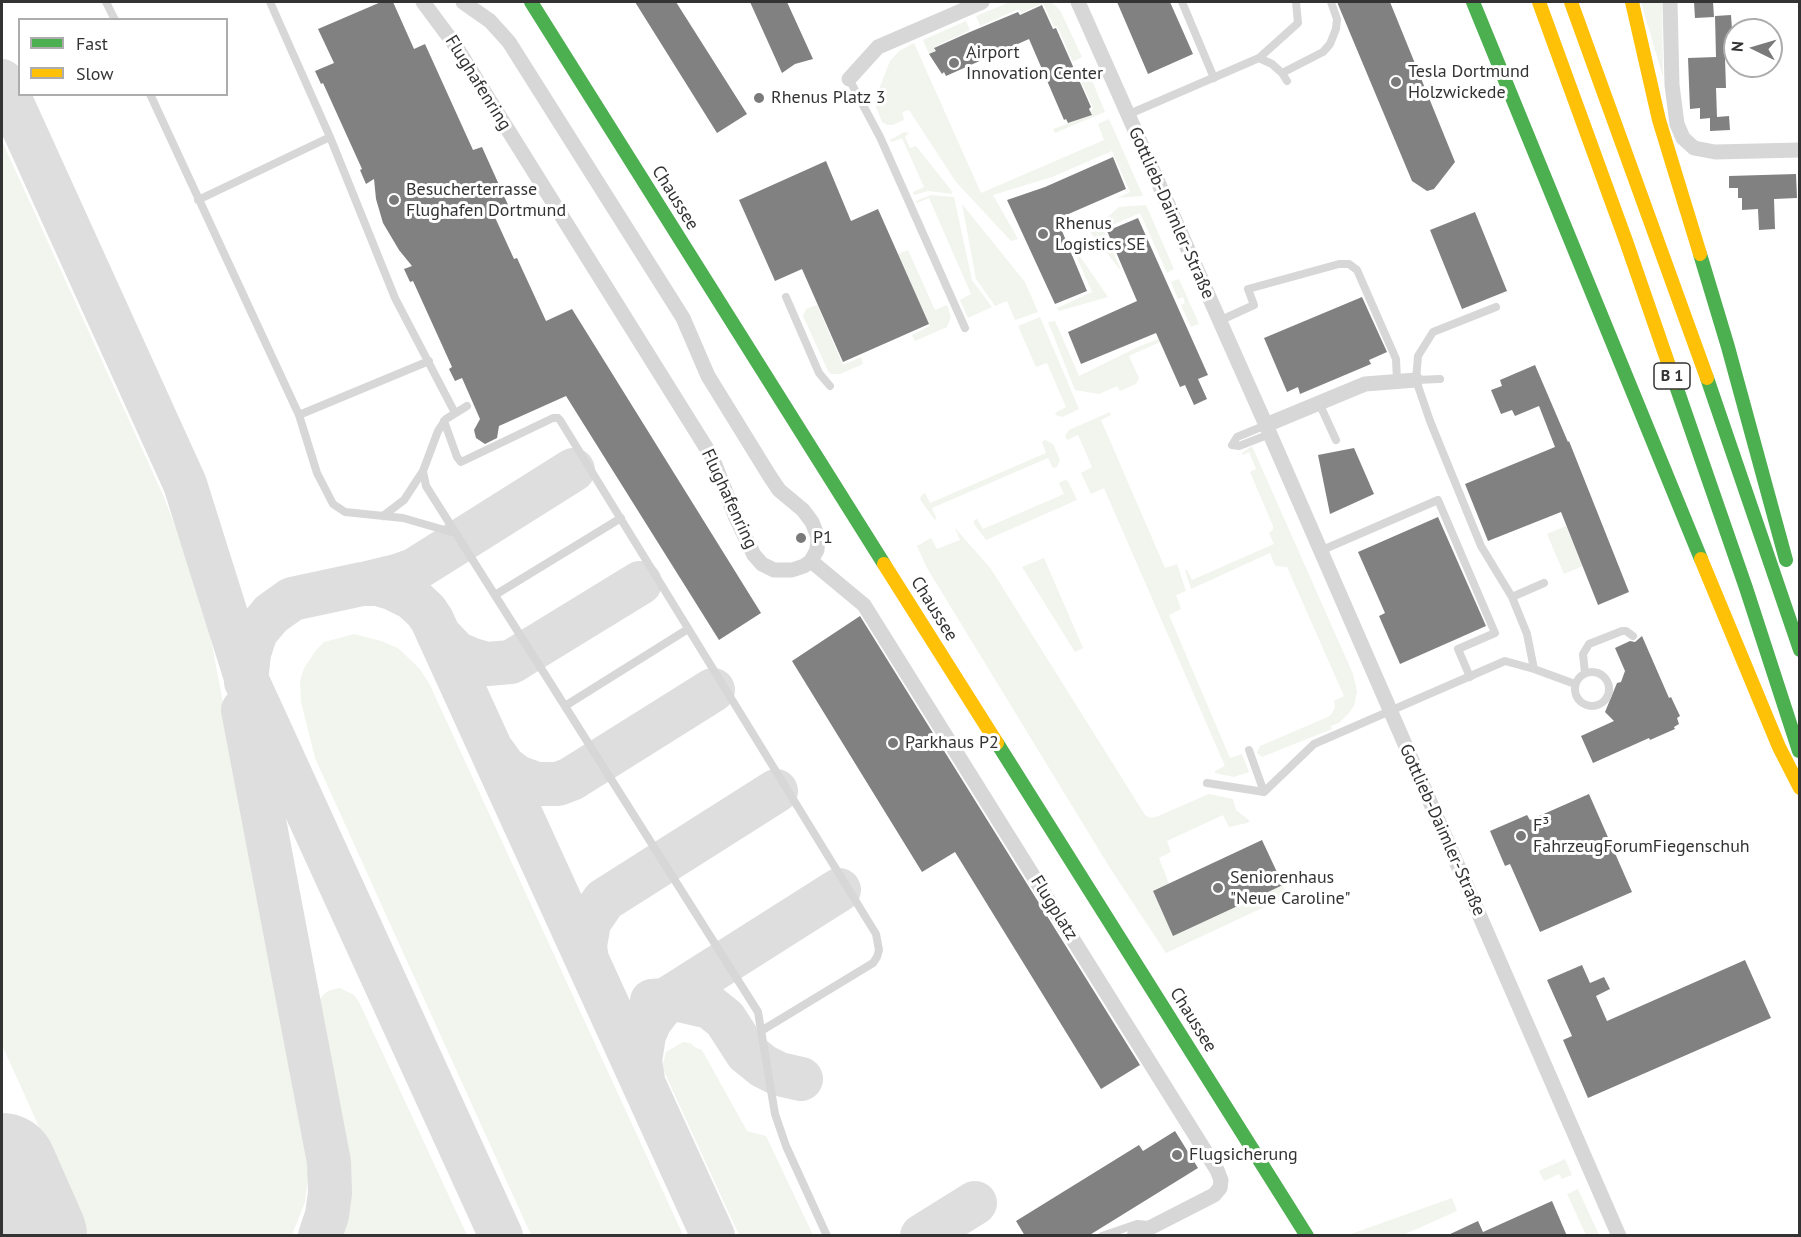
<!DOCTYPE html>
<html>
<head>
<meta charset="utf-8">
<style>
  body { margin:0 }
  #map { position:relative; width:1801px; height:1237px; overflow:hidden; background:#fff; font-family:"PT Sans",sans-serif }
  canvas { display:block }
  .frame { position:absolute; inset:0; border:3px solid #333; pointer-events:none }
  .legend { position:absolute; left:18px; top:18px; width:210px; height:78px; box-sizing:border-box; background:#fff; border:2px solid #adadad; margin:0; padding:8px 10px; list-style:none; font-size:18px; color:#333 }
  .legend li { display:flex; align-items:center; gap:12px; height:30px }
  .legend b { width:30px; border:2px solid #adadad }
  .north { position:absolute; left:1723px; top:18px; width:60px; height:60px; box-sizing:border-box; background:#fff; border:2px solid #adadad; border-radius:50%; rotate:275deg; font-size:16px; font-weight:700; line-height:24px; text-align:center; color:#333 }
  .north::after { content:''; display:block; margin:auto; width:21px; height:27px; background:#7a7a7a; clip-path:polygon(50% 0,100% 100%,50% 72%,0 100%) }
</style>
</head>
<body>
<div id="map">
<canvas width="1801" height="1237"></canvas>
<div class="frame"></div>
<ul class="legend">
<li><b style="height:8px;background:#4caf50"></b>Fast</li>
<li><b style="height:8px;background:#ffc107"></b>Slow</li>
</ul>
<div class="north">N</div>
</div>
<script>
const ctx = document.querySelector('canvas').getContext('2d');
ctx.lineJoin = 'round';
function paint(path, color) { ctx.fillStyle = color; ctx.fill(path, 'evenodd'); }
const toPath = rows => new Path2D(rows.map(r => 'M' + r).join(''));
function trace(path, color, width, dash) { ctx.strokeStyle = color; ctx.lineWidth = width; ctx.lineCap = dash ? 'butt' : 'round'; ctx.setLineDash(dash || []); ctx.stroke(path); }
function write(font, color, halo, rows, align = 'center') {
  ctx.font = font + ' "PT Sans",sans-serif'; ctx.lineWidth = 6; ctx.setLineDash([]); ctx.textBaseline = 'middle'; ctx.strokeStyle = halo; ctx.fillStyle = color; for (const [text, x, y, turn = 0] of rows) {
    ctx.save(); ctx.translate(x, y); ctx.rotate((+turn || 0) * Math.PI / 180); ctx.textAlign = isNaN(turn) ? turn : align; if (halo) ctx.strokeText(text, 0, 0); ctx.fillText(text, 0, 0); ctx.restore();
  }
}
const green = toPath([
  [1010,2,1050,2,1056,6,1061,12,1082,57,1073,62,1057,26,1054,27,1043,3,1021,13,1019,9,980,26,976,16],
  [1641,2,1662,2,1663,77],
  [966,21,970,30,934,47,936,51,929,54,923,40],
  [914,43,981,193,1104,140,1098,124,1109,119,1143,196,1117,198,1130,192,1112,151,1052,177,993,195,1018,239,1011,241,956,182,909,110,902,112,904,120,893,125,887,125,882,122,874,102,890,61,899,51],
  [1087,68,1105,112,1055,133,1053,129,1092,115,1090,111,1093,108,1077,72],
  [904,132,909,133,905,137,910,148,916,146,951,190,952,194,928,191,914,195,913,192,924,187,902,138,892,142,890,140],
  [2,141,163,495,181,541,208,624,310,1160,305,1202,292,1235,88,1235,2,1045],
  [931,195,954,197,972,280,992,307,968,318,960,300,971,294,929,198,917,203,916,201],
  [962,204,1025,282,1038,312,1015,320,1007,301,995,306,976,279],
  [1146,205,1174,269,1167,273,1140,213,1103,229,1122,272,1090,232,1119,207],
  [1070,242,1108,297,1059,311,1057,308,1092,292],
  [908,250,935,310,947,305,951,317,947,327,915,341,912,335,930,326,898,254],
  [1179,279,1199,324,1191,327,1181,305,1185,303,1183,297,1178,299,1171,282],
  [817,305,843,365,861,357,863,364,840,374,831,374,828,371,803,316,806,309],
  [1040,317,1079,409,1062,417,1056,415,1055,413,1066,407,1047,363,1036,367,1018,326],
  [1055,321,1079,376,1140,346,1161,338,1162,341,1129,356,1139,378,1136,384,1120,391,1117,386,1099,394,1075,390,1048,322],
  [1110,412,1111,415,1101,420,1165,568,1177,564,1186,591,1176,595,1181,609,1169,615,1230,758,1242,754,1249,772,1234,777,1215,773,1215,771,1225,766,1104,488,1091,494,1081,473,1092,467,1078,435,1067,440,1065,436,1069,430],
  [1045,440,1053,444,1060,460,1057,467,1053,468,1048,458,932,508,936,518,935,520,921,501,920,498,924,493,925,493,930,503,1046,453,1042,442],
  [1252,446,1353,674,1357,691,1354,706,1349,713,1339,723,1331,726,1332,729,1262,757,1257,753,1260,746,1330,716,1335,708,1334,701,1344,696,1287,567,1275,566,1270,553,1191,589,1185,570,1187,570,1192,580,1274,544,1269,533,1273,529,1273,526,1250,472,1256,469,1249,452,1243,455,1242,453],
  [1065,480,1068,481,1077,500,986,540,974,524,974,520,977,519,983,529,1064,494,1059,483],
  [1566,526,1583,566,1564,574,1547,534],
  [955,528,991,569,1145,815,1150,818,1156,817,1209,794,1233,799,1236,810,1250,821,1247,823,1229,827,1223,815,1167,841,1171,852,1159,858,1169,884,1153,892,1173,935,1283,885,1288,896,1166,953,1110,868,927,568,917,546,931,538,937,549,960,540],
  [1044,558,1083,648,1075,652,1022,567],
  [354,634,381,641,398,648,419,668,429,683,683,1235,531,1235,315,758,301,702,300,681,304,668,317,649,324,642],
  [340,988,354,995,359,1002,467,1235,333,1235,338,1222,343,1192,341,1161,317,1008,319,1000,325,993,331,990],
  [683,1042,690,1043,696,1048,702,1050,747,1131,766,1136,813,1235,739,1235,662,1067,666,1052],
  [1565,1159,1572,1175,1562,1179,1559,1174,1544,1181,1539,1171],
  [1578,1189,1599,1235,1586,1235,1567,1194],
  [1452,1198,1457,1211,1403,1235,1348,1235]
]);
const taxiway = toPath([
  [2,81,185,484,246,678,501,1236],
  [364,584,397,576,414,570,573,470],
  [438,634,456,653,470,659,487,664,511,662,640,583],
  [246,682,249,653,256,632,271,614,292,599,362,584,378,584,392,588,412,598,426,611,432,620,713,1236],
  [243,710,329,1162,330,1193,327,1215,320,1236],
  [494,753,504,767,517,777,536,784,558,784,571,779,713,690],
  [587,960,585,946,589,922,604,900,776,791],
  [652,1001,675,999,710,1007,725,1019,747,1053,763,1066,779,1074,801,1079],
  [643,1080,640,1061,644,1035,650,1021,667,999,839,890],
  [922,1236,975,1203]
]);
const runway = toPath([
  [2,1168,32,1236]
]);
const building = toPath([
  [381,2,393,2,414,49,425,44,473,150,482,147,509,207,493,213,514,259,517,258,546,321,572,309,761,613,719,640,566,396,499,426,497,438,485,444,476,438,474,430,480,419,462,378,455,381,449,369,452,367,413,281,410,282,404,269,412,266,399,250,383,223,376,199,374,179,366,184,360,170,362,169,323,83,321,84,315,71,334,63,318,29],
  [635,2,676,2,747,114,717,133],
  [750,2,787,2,813,59,795,64,782,73],
  [1117,2,1170,2,1193,54,1148,74],
  [1337,2,1390,2,1455,162,1434,189,1427,191,1412,181],
  [1694,2,1713,2,1714,17,1695,18],
  [1042,5,1053,29,1056,28,1091,107,1089,109,1092,115,1068,123,1066,119,1064,120,1029,39,946,76,944,72,942,74,929,54,936,51,934,48,970,32,1018,12,1020,15],
  [1731,15,1734,58,1725,58,1726,88,1716,88,1717,117,1729,116,1730,130,1710,131,1710,118,1700,119,1700,108,1690,109,1688,58,1716,57,1715,16],
  [1113,157,1126,189,1057,219,1087,291,1055,304,1007,200,1045,187],
  [826,161,851,221,878,209,929,324,843,362,802,269,775,281,739,200],
  [1796,174,1797,198,1774,199,1775,229,1759,230,1758,209,1742,210,1742,198,1738,198,1738,188,1729,188,1729,176],
  [1475,212,1507,291,1462,309,1430,230],
  [1138,218,1208,375,1198,379,1207,399,1194,405,1185,385,1180,387,1156,333,1081,364,1068,332,1137,301,1107,231],
  [1362,297,1387,352,1369,360,1371,364,1300,394,1298,387,1287,392,1264,338],
  [1535,365,1568,442,1569,441,1629,592,1598,605,1561,512,1488,541,1465,484,1555,447,1539,406,1515,416,1512,410,1501,414,1491,390,1502,386,1500,380],
  [1354,448,1374,494,1330,514,1318,455],
  [1438,517,1486,626,1400,664,1379,616,1385,613,1358,552],
  [860,616,1140,1065,1101,1089,955,852,922,872,792,661],
  [1642,636,1669,698,1671,697,1680,716,1677,718,1679,724,1674,727,1675,729,1650,740,1649,738,1593,763,1581,736,1614,721,1605,712,1617,683,1621,682,1625,671,1615,648,1630,641,1635,642],
  [1589,794,1632,892,1540,932,1510,864,1505,866,1490,831,1527,815,1530,820],
  [1262,840,1283,885,1173,936,1153,891],
  [1745,960,1771,1018,1588,1098,1563,1040,1572,1036,1547,980,1582,965,1590,983,1604,977,1610,989,1596,996,1607,1021],
  [1175,1131,1198,1168,1088,1236,1025,1236,1016,1221,1139,1145,1143,1151],
  [1552,1201,1567,1236,1446,1236,1478,1221,1483,1232]
]);
const lane = toPath([
  [106,2,115,20],
  [270,2,330,137,395,298,455,413],
  [1182,2,1214,78],
  [1259,58,1272,64,1282,73,1287,81],
  [1282,73,1323,52,1330,44,1336,29,1337,19,1331,2],
  [849,79,880,137,965,328],
  [150,94,299,415,317,473,333,504,345,512,403,518,455,533],
  [1127,115,1259,58,1298,23,1296,2],
  [198,200,330,137],
  [786,297,819,373,830,386],
  [1496,307,1433,332,1418,356,1416,380,1430,421,1481,546,1512,597,1527,634,1534,669],
  [1219,321,1254,305,1248,289,1339,264,1349,264,1357,270,1396,359,1397,381],
  [1416,380,1440,379],
  [1319,403,1336,440],
  [467,406,446,419,438,431,423,471,426,486,758,1012,775,1114,786,1146,827,1236],
  [299,415,429,361],
  [444,421,457,457,461,462,553,418,558,418,560,420,876,934,879,950,877,957,873,963,761,1031],
  [1266,425,1237,437,1232,445,1239,446,1270,434],
  [383,516,404,500,423,471],
  [1320,551,1438,500,1495,633,1458,649,1470,677],
  [495,595,621,518],
  [1512,597,1544,583],
  '1575 689a17 17 0 1 1 34 0a17 17 0 1 1-34 0Z',
  [1585,673,1583,654,1589,644,1622,631,1626,631,1633,636],
  [565,706,688,629],
  [1249,750,1264,792],
  [1207,783,1264,792],
  [1264,792,1314,744,1505,661,1534,669,1575,684],
  [1102,1236,1137,1224,1150,1225]
]);
const street = toPath([
  [423,2,455,45,712,457,736,518,754,555,762,564,774,570,792,570,804,566,811,561,817,550,818,537,812,522,803,510,779,490,769,475,708,376,683,318,509,42,490,21,463,2],
  [1078,2,1266,425,1619,1236],
  [1670,2,1672,85,1677,124,1683,138,1694,148,1715,152,1800,150],
  [849,79,878,47,982,2],
  [1266,425,1365,384,1416,380],
  [811,561,864,605,1217,1170,1221,1180,1220,1188,1214,1195,1134,1236]
]);
const fast = toPath([
  [531,2,884,564],
  [1473,2,1701,559],
  [1700,254,1728,347,1786,560],
  [1707,378,1800,650],
  [1675,383,1746,588,1799,751],
  [997,743,1307,1236]
]);
const slow = toPath([
  [1539,2,1626,241,1675,383],
  [1571,2,1707,378],
  [1632,2,1659,120,1700,254],
  [1701,559,1779,747,1800,788],
  [884,564,997,743]
]);
const markers = [
  [954,63,6,"#7a7a7a"],
  [1396,82,6,"#7a7a7a"],
  [759,98,6,"#7a7a7a"],
  [394,200,6,"#7a7a7a"],
  [1043,234,6,"#7a7a7a"],
  [801,538,6,"#7a7a7a"],
  [893,743,6,"#7a7a7a"],
  [1521,836,6,"#7a7a7a"],
  [1218,888,6,"#7a7a7a"],
  [1177,1155,6,"#7a7a7a"]
];
const shields = [
  [1672,376,36]
];
const shieldNames = [
  ["B 1",1672,376]
];
const poiNames = [
  ["Airport",966,53],
  ["Innovation Center",966,74],
  ["Tesla Dortmund",1408,72],
  ["Holzwickede",1408,93],
  ["Rhenus Platz 3",771,98],
  ["Besucherterrasse",406,190],
  ["Flughafen Dortmund",406,211],
  ["Rhenus",1055,224],
  ["Logistics SE",1055,245],
  ["P1",813,538],
  ["Parkhaus P2",905,743],
  ["F³",1533,826],
  ["FahrzeugForumFiegenschuh",1533,847],
  ["Seniorenhaus",1230,878],
  ["\"Neue Caroline\"",1230,899],
  ["Flugsicherung",1189,1155]
];
const streetNames = [
  ["Flughafenring",478,83,58],
  ["Chaussee",675,198,58],
  ["Gottlieb-Daimler-Straße",1171,213,66],
  ["Flughafenring",729,499,65],
  ["Chaussee",934,609,58],
  ["Gottlieb-Daimler-Straße",1442,830,66],
  ["Flugplatz",1054,908,58],
  ["Chaussee",1193,1020,58]
];
paint(green, '#f1f5ed');
trace(taxiway, '#dedede', 44);
trace(runway, '#dedede', 110);
paint(building, '#818181');
trace(lane, '#d7d7d7', 8);
trace(street, '#d7d7d7', 15);
trace(fast, '#4caf50', 14);
trace(slow, '#ffc107', 14);
for (const [x, y, r, color] of markers) { const dot = new Path2D(); dot.arc(x, y, r, 0, 2 * Math.PI); ctx.fillStyle = color; ctx.fill(dot); trace(dot, '#fff', 2); }
for (const [x, y, w] of shields) { const box = new Path2D(); box.roundRect(x - w / 2, y - 13, w, 26, 4.5); ctx.fillStyle = '#fff'; ctx.fill(box); trace(box, '#333', 1.5); }
write('bold 16px', '#333', null, shieldNames);
write('18px', '#333', '#fff', poiNames, 'left');
write('18px', '#333', '#fff', streetNames);
</script>
</body>
</html>
